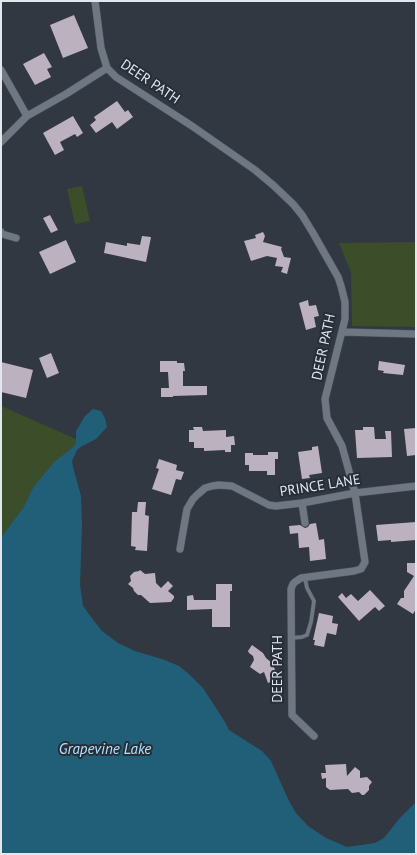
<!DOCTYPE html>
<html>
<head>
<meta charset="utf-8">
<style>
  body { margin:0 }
  #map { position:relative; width:417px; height:855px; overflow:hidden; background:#313842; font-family:"PT Sans",sans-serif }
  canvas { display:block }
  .frame { position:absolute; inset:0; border:2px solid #e2e7ee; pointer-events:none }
</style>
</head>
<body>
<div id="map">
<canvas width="417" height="855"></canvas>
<div class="frame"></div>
</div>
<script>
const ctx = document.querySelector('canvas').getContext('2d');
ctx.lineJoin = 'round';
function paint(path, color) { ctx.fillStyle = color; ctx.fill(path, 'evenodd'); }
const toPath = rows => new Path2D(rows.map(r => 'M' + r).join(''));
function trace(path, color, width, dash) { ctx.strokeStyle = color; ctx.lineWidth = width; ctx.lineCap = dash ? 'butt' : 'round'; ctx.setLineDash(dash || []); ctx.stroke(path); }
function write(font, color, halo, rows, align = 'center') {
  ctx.font = font + ' "PT Sans",sans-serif'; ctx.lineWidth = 4; ctx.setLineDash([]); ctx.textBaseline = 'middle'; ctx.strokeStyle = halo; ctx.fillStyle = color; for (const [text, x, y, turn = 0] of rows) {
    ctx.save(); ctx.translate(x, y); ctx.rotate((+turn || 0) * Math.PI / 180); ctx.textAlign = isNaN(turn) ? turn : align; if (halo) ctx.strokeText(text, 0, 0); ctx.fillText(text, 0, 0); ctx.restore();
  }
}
const green = toPath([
  [82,186,90,221,75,224,67,189],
  [416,242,416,327,352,326,351,272,339,243],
  [1,406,76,439,76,443,72,448,55,461,34,486,23,508,2,536,1,554]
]);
const water = toPath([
  [93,409,101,411,105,418,107,427,96,439,82,446,77,450,72,461,73,467,81,496,82,526,80,585,83,606,94,621,102,631,118,643,135,651,165,660,179,666,190,675,203,688,225,722,229,730,262,751,271,761,289,801,296,813,308,826,326,838,338,843,347,847,375,843,384,838,399,819,416,802,416,854,1,854,1,559,2,558,1,554,2,536,23,508,34,486,55,461,72,448,76,443,76,431,85,416]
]);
const building = toPath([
  [74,15,88,48,63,58,50,25],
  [44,53,52,67,47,69,51,77,35,85,23,64],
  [117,101,125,112,128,110,133,117,117,129,112,122,96,133,90,125,96,120,94,117],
  [73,116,83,133,77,137,75,134,60,142,64,150,55,155,43,133],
  [50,215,58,230,51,233,43,218],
  [263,232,265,236,263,242,282,247,281,249,284,257,291,258,287,274,281,272,283,267,275,266,277,258,267,256,251,261,244,241,256,238,255,235],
  [142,236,151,237,146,262,104,253,106,242,127,246,127,243,140,245],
  [66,240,76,262,50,274,39,252],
  [308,300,309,306,316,305,319,316,314,317,316,327,306,330,299,303],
  [51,353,59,373,47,378,39,358],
  [160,361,177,361,177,363,184,363,185,371,183,371,183,386,207,386,207,395,173,396,173,397,161,397,161,388,169,388,168,372,160,372],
  [379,361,405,365,403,375,383,373,384,371,378,370],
  [1,362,33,370,26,398,1,392],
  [193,427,202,427,203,431,226,430,226,437,234,436,235,445,231,445,231,452,225,452,225,450,204,451,204,448,194,448,194,442,189,442,189,430,194,430],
  [363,427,374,427,375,439,386,439,385,431,391,431,392,457,357,458,355,430,363,430],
  [416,428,416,455,407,456,404,429],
  [318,446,322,473,309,475,310,478,302,479,298,452,312,450,312,447],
  [268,452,278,452,278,459,275,459,275,475,267,475,267,471,249,471,249,465,245,465,245,453,253,453,253,455,268,455],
  [159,459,177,465,176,470,184,472,181,480,176,479,171,495,152,489,159,469,156,468],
  [138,502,146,502,145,515,149,516,147,551,135,550,136,547,131,546,132,512,137,512],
  [416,522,416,540,391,542,391,540,378,541,376,525],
  [316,523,319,540,324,539,326,559,310,561,309,547,299,548,298,533,290,534,289,526,300,525,303,527,305,528,308,527,310,524],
  [407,563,415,563,416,609,413,614,397,604,401,598,404,598,404,591,414,576,407,572],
  [140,570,145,574,155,573,156,583,161,588,168,581,173,586,168,591,174,596,174,598,171,602,150,603,141,595,138,595,134,591,133,588,128,584,131,581,130,576,134,572,139,571],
  [216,584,232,584,232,591,230,591,230,627,212,627,212,609,187,610,187,596,193,595,194,600,216,600],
  [370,590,385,606,379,611,375,607,359,621,338,597,342,593,346,598,351,594,358,601],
  [319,613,333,616,332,623,338,624,336,635,327,633,324,647,314,645,315,640,313,640],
  [252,645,263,653,266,658,272,663,279,678,268,683,264,672,260,674,250,667,254,660,253,656,249,653,248,651],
  [346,764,347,776,355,767,360,771,360,778,367,777,372,782,369,786,369,790,364,795,362,795,359,792,352,793,348,789,330,790,326,787,326,778,322,779,321,773,326,773,325,765]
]);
const service = toPath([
  [291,638,302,637,307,635,311,622,314,601,307,588,305,578]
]);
const minor = toPath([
  [95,1,101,48,107,68,116,77,192,126,255,170,273,185,293,204,302,215,313,233,338,277,341,286,345,302,345,319,325,399,327,418,342,446,355,493,365,562,361,569,354,571,301,578,295,582,293,584,291,589,292,715,314,736],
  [1,70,27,116],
  [1,142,27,116,66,94,107,68],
  [1,232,2,234,16,238],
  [342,332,416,334],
  [302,503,305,523],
  [180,549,187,509,193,499,197,495,205,488,212,486,219,485,232,486,269,505,276,506,302,503,355,493,416,486]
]);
const streetNames = [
  ["DEER PATH",150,82,34],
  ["DEER PATH",324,347,-78],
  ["PRINCE LANE",320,486,-9],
  ["DEER PATH",278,669,-90]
];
const waterNames = [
  ["Grapevine Lake",105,750]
];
paint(green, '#3c4d2a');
paint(water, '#215f79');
paint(building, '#bcb2bf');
trace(service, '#515760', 4.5);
trace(minor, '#515760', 8);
trace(service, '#6f7783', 3.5);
trace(minor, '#6f7783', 7);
write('14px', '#e2e7ee', '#272e38', streetNames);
write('italic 15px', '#b2e6fe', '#272e38', waterNames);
</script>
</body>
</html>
